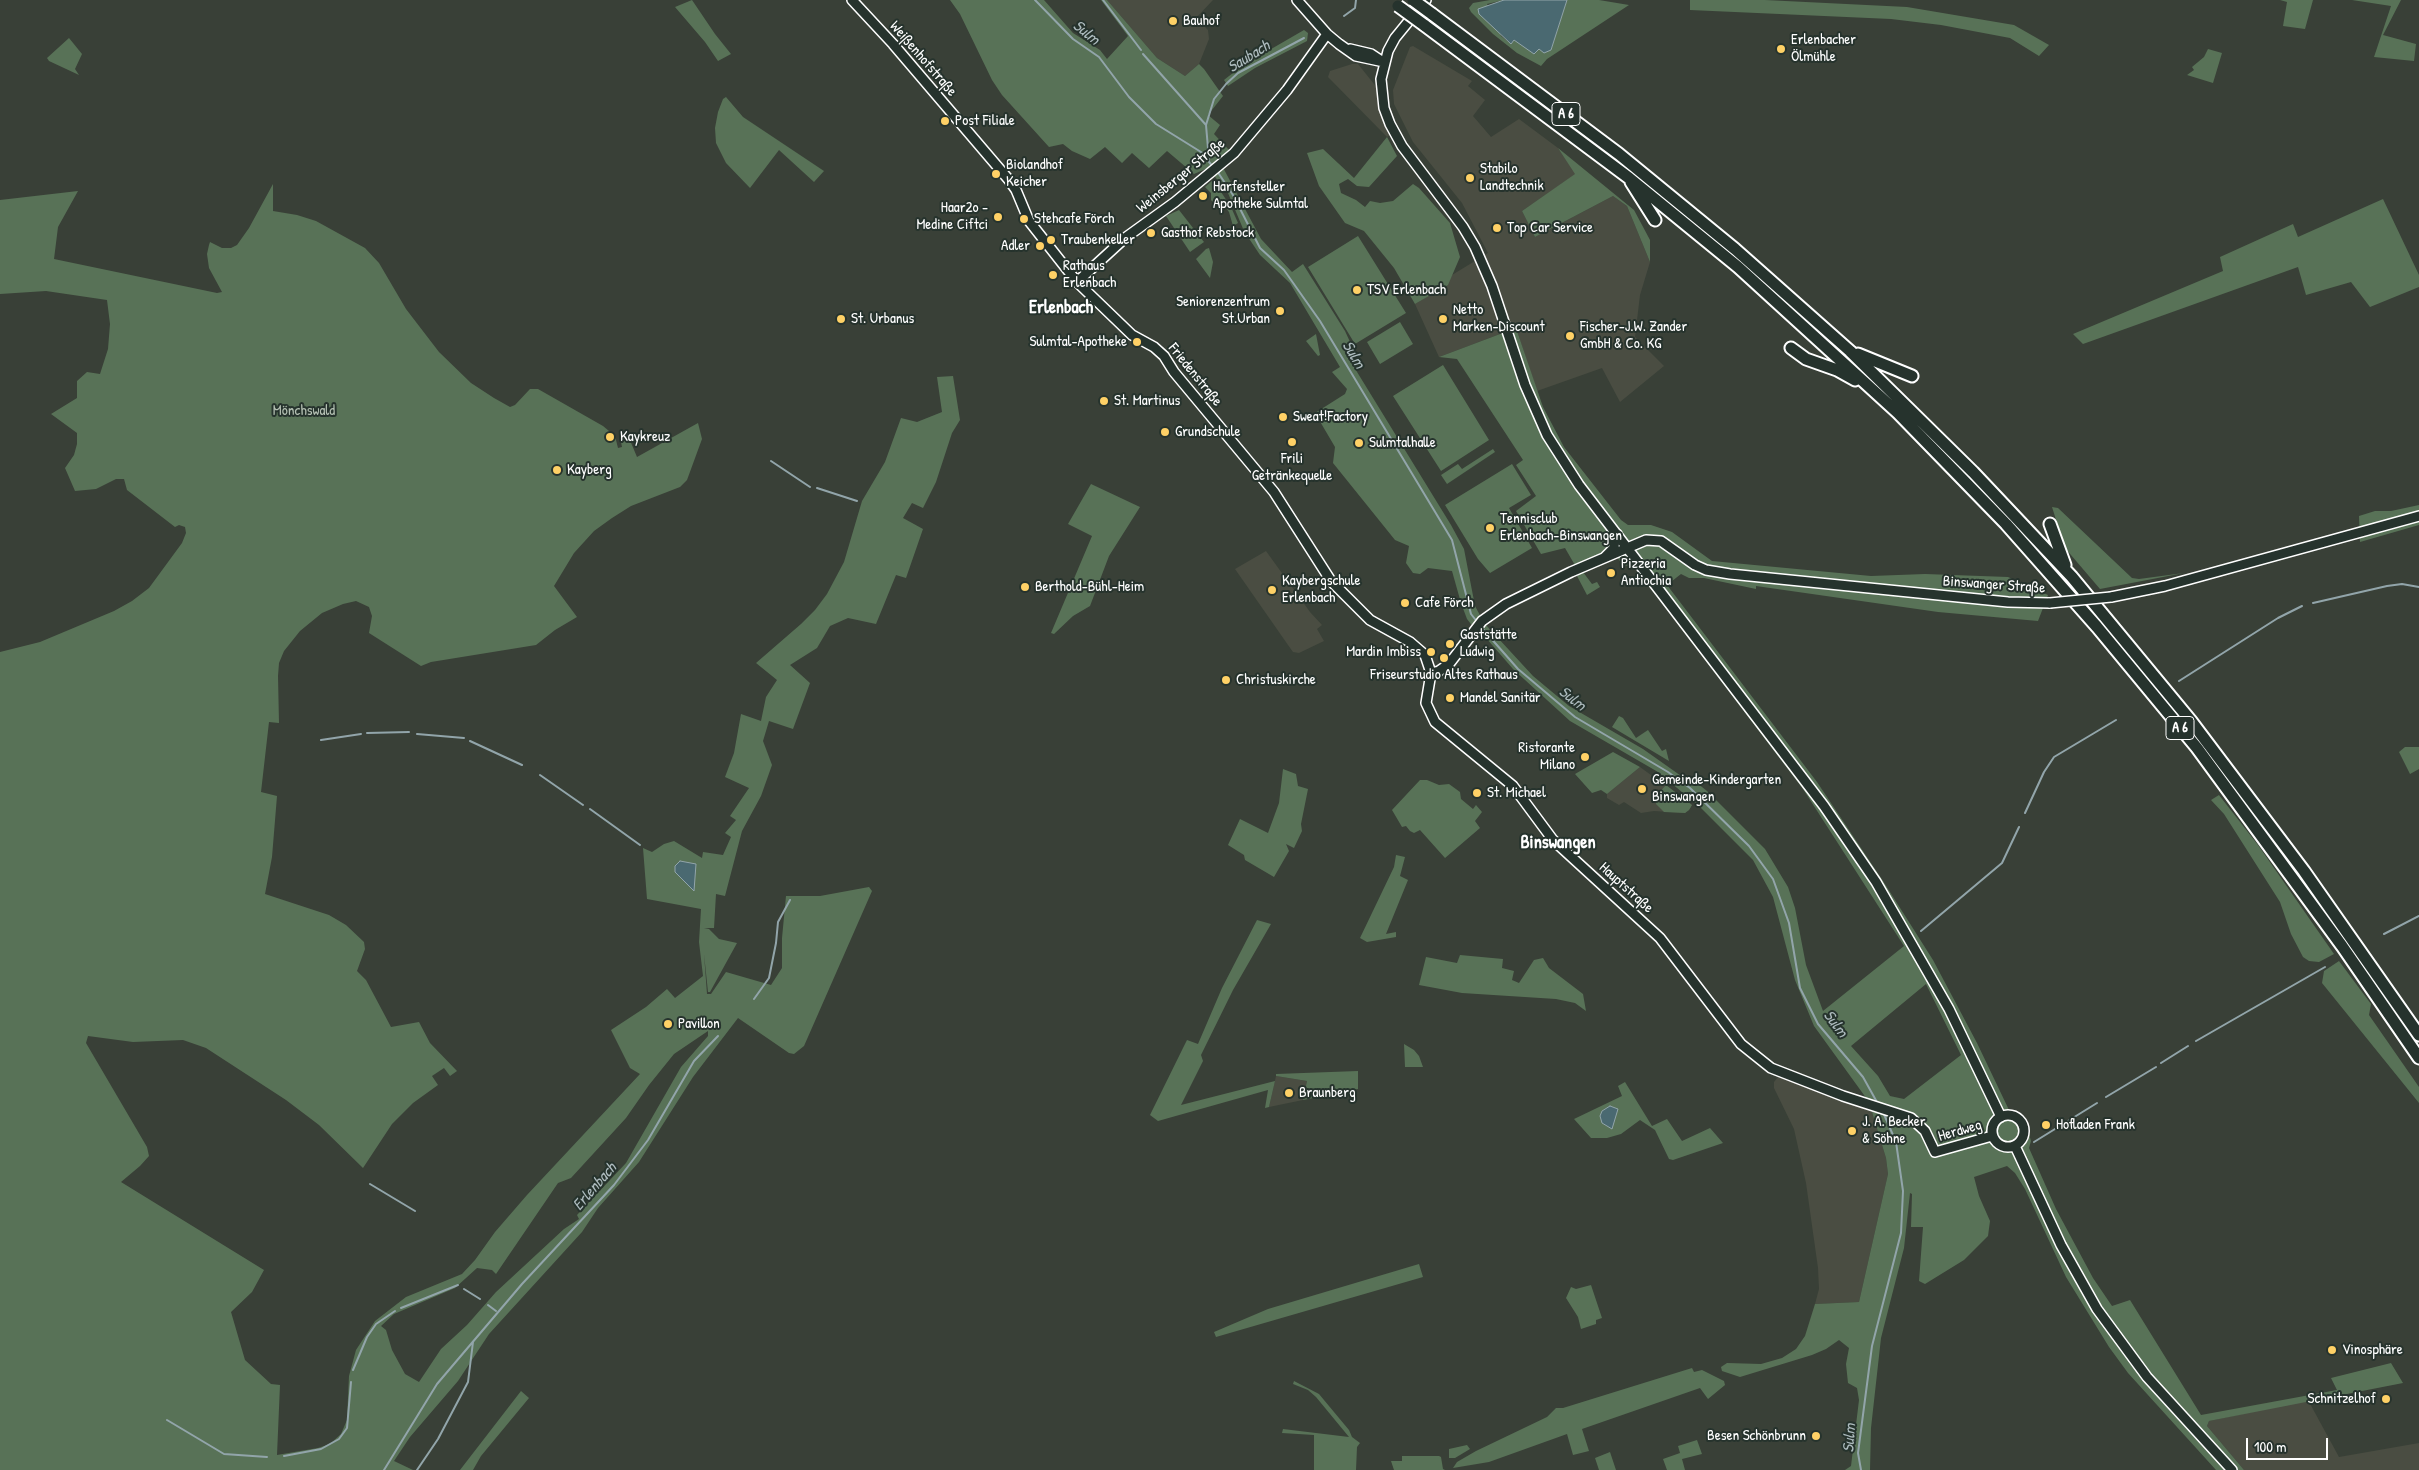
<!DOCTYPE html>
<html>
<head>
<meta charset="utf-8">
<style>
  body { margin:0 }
  #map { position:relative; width:2419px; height:1470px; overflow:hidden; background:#394037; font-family:"Patrick Hand",sans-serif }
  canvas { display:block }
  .scale { position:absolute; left:2246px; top:1438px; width:82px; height:22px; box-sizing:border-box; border:2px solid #fff; border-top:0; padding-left:6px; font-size:15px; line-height:18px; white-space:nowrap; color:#fff; -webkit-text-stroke:4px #26332d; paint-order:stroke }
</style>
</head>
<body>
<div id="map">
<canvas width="2419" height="1470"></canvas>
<div class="scale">100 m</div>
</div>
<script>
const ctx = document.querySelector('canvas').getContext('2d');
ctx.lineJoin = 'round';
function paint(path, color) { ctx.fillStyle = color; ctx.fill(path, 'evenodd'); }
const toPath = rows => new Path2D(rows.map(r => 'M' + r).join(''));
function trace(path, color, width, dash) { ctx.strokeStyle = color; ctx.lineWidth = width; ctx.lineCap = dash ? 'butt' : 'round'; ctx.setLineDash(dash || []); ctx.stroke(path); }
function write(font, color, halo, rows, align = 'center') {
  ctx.font = font + ' "Patrick Hand",sans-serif'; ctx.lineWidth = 4; ctx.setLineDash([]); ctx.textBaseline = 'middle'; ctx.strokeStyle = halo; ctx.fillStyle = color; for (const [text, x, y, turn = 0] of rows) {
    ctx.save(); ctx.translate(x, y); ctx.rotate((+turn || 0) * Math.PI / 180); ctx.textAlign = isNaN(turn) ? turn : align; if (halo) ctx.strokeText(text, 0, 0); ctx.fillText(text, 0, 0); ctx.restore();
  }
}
const built = toPath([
  [1107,0,1213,0,1196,18,1208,30,1209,39,1199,64,1185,76,1157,58],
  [1413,46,1472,81,1468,86,1485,100,1473,116,1491,137,1519,119,1558,148,1576,174,1522,211,1535,237,1613,196,1627,206,1650,262,1640,295,1635,337,1664,366,1620,402,1602,368,1537,391,1516,328,1439,357,1415,304,1447,285,1452,275,1488,253,1462,203,1413,142,1394,104,1393,90,1410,47],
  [1352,64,1358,64,1378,89,1381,108,1392,134,1387,137,1328,77,1330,71],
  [1266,551,1310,612,1322,625,1317,629,1324,641,1299,653,1293,652,1288,645,1235,569],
  [1640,767,1692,805,1689,810,1685,813,1654,811,1641,813,1624,802,1619,805,1607,798,1607,794],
  [1276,1076,1307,1081,1303,1100,1269,1107],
  [1778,1077,1872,1112,1886,1158,1888,1174,1859,1302,1815,1304,1819,1289,1818,1268,1806,1183,1794,1129,1774,1088,1774,1082],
  [2308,1400,2339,1457,2419,1443,2419,1470,2244,1470,2207,1426,2209,1421]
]);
const green = toPath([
  [692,0,715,34,731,54,718,61,705,42,675,7],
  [950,0,1044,0,1073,33,1100,50,1107,59,1128,36,1101,0,1107,0,1157,58,1185,76,1199,64,1204,69,1223,96,1208,115,1220,125,1214,134,1230,151,1219,160,1261,239,1292,272,1303,264,1345,331,1351,344,1346,354,1451,525,1464,549,1475,606,1482,619,1474,628,1467,619,1461,603,1452,571,1428,568,1420,574,1413,573,1406,563,1409,546,1395,540,1333,463,1335,447,1315,413,1345,394,1347,389,1332,372,1340,367,1290,283,1260,255,1244,231,1228,193,1208,168,1194,174,1167,151,1149,168,1132,153,1122,163,1105,147,1090,159,1072,151,1063,144,1049,147,1002,95,992,80,960,14],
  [1490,0,1504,0,1487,4,1501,36,1511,44,1514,40,1539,49,1551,50,1567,0,1599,0,1629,5,1547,59,1541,66,1517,53,1493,34,1471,12,1469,8,1473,3],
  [1690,0,1765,0,1907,7,2014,25,2049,45,2039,56,2010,38,1941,25,1891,19,1690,10],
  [2280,0,2313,0,2305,29,2283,26,2287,2],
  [2352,0,2401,0,2383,35,2416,44,2414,61,2374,57,2391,6],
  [1304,30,1308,33,1307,41,1255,68,1228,86,1224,80,1229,76,1247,63],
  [69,38,82,54,75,69,79,75,49,61,47,58],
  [2208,49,2222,53,2213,83,2187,75,2194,70,2192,67,2204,57],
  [726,97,743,117,824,171,814,182,779,150,750,188,726,163,716,143,715,128,718,112,723,99],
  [1387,137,1397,156,1369,187,1357,186,1348,179,1339,184,1341,193,1356,200,1365,207,1370,201,1380,203,1393,201,1413,184,1419,188,1450,223,1460,257,1448,285,1415,304,1394,268,1364,231,1345,223,1319,186,1307,153,1323,149,1354,178],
  [1558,148,1634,210,1650,240,1650,262,1627,206,1613,196,1535,237,1522,211,1575,174],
  [1213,180,1231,207,1238,223,1233,226,1229,212,1223,204,1218,207,1211,200,1211,193,1205,187],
  [273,184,273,211,297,215,316,221,365,248,379,263,406,309,439,352,471,383,494,398,510,407,515,405,530,389,538,389,603,426,615,436,618,448,622,447,621,442,629,438,637,457,698,423,702,439,687,480,680,487,631,506,612,518,594,531,574,553,554,586,577,617,555,630,536,645,431,662,421,666,369,633,372,616,369,607,356,601,343,604,322,613,300,631,284,651,279,663,278,676,279,723,269,722,261,792,277,796,272,857,265,894,329,915,346,925,364,942,365,949,357,971,366,980,391,1027,419,1022,430,1043,457,1071,450,1076,444,1068,432,1076,438,1085,413,1103,392,1124,363,1168,319,1125,286,1100,206,1048,183,1040,133,1042,88,1036,86,1043,147,1147,149,1156,140,1166,121,1182,264,1270,252,1292,231,1312,245,1360,271,1384,280,1385,277,1455,318,1448,330,1444,341,1434,347,1420,349,1376,356,1350,375,1321,406,1297,462,1274,475,1260,495,1232,527,1195,640,1074,630,1068,611,1030,646,1007,667,989,675,998,703,976,699,942,701,909,647,899,643,848,652,852,664,844,674,841,702,858,703,852,723,855,731,837,725,833,736,820,730,816,749,788,725,777,734,753,741,714,761,721,766,697,777,680,756,663,801,624,815,610,827,594,844,562,862,501,885,462,901,418,917,422,942,412,937,377,953,376,960,420,952,433,936,482,923,508,912,503,903,518,923,529,906,578,896,575,876,624,848,618,830,626,817,648,790,665,810,683,793,729,769,721,763,741,772,765,761,796,742,831,725,896,716,894,714,928,704,928,709,929,719,939,737,943,710,992,708,992,704,954,707,994,711,994,726,972,771,985,782,968,782,938,786,896,820,896,869,887,872,891,804,1046,794,1054,789,1053,738,1018,693,1077,639,1162,598,1208,582,1232,489,1334,458,1381,410,1437,394,1461,413,1470,0,1470,0,652,40,642,114,611,132,601,149,588,182,543,186,533,185,527,179,525,175,527,127,490,124,479,116,479,96,489,75,491,65,468,74,455,77,444,77,433,51,414,77,398,77,381,87,372,100,374,108,349,110,324,107,300,46,291,0,294,0,200,78,191,58,227,54,259,217,293,222,292,209,268,207,254,209,245,210,242,222,248,231,248,237,245,249,228],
  [708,1031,708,1036,681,1067,626,1163,577,1215,579,1219,564,1229,496,1292,467,1325,441,1349,419,1382,405,1374,392,1350,386,1330,381,1326,394,1314,455,1288,477,1268,492,1270,496,1274,558,1183,571,1178,626,1118,649,1085,674,1054],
  [2383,199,2419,275,2419,287,2370,307,2351,282,2306,295,2298,267,2083,344,2073,334,2223,271,2220,257,2293,224,2298,237],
  [1179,210,1204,242,1190,252,1166,216],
  [1358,236,1406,313,1355,344,1308,267],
  [1209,248,1213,262,1210,278,1196,259,1206,249],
  [1400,322,1413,344,1380,364,1367,342],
  [1516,328,1543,407,1564,447,1621,520,1628,525,1651,525,1672,532,1712,561,1871,576,1925,574,2008,577,2048,595,2038,621,1938,612,1756,586,1756,589,1704,578,1689,578,1681,574,1667,585,1817,782,1883,881,1933,960,1977,1043,2009,1110,2025,1121,2031,1141,2029,1148,2056,1209,2093,1278,2112,1306,2130,1300,2201,1415,2337,1390,2331,1378,2391,1363,2403,1383,2209,1421,2207,1426,2244,1470,2216,1470,2128,1373,2109,1347,2066,1277,2025,1189,2015,1173,2007,1166,1974,1177,1979,1196,1990,1221,1988,1236,1964,1260,1925,1284,1919,1281,1923,1227,1911,1227,1912,1194,1910,1193,1904,1248,1881,1338,1871,1428,1870,1470,1845,1470,1851,1466,1859,1400,1857,1388,1848,1383,1846,1364,1849,1348,1839,1340,1826,1349,1812,1355,1740,1377,1722,1371,1721,1367,1727,1363,1761,1364,1782,1358,1796,1349,1805,1336,1815,1304,1859,1302,1888,1174,1886,1158,1872,1112,1877,1113,1814,1026,1795,980,1773,897,1753,860,1701,808,1658,772,1570,721,1513,669,1480,631,1486,625,1533,676,1569,706,1643,749,1684,778,1687,775,1707,791,1765,849,1788,887,1795,908,1806,965,1823,1011,1904,946,1803,789,1636,569,1622,564,1611,549,1596,559,1576,567,1565,548,1541,554,1516,511,1536,496,1516,465,1523,460,1457,359,1439,357],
  [1926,984,1961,1055,1904,1099,1890,1096,1878,1076,1851,1046],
  [1316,334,1320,355,1318,356,1306,341],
  [1443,365,1489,440,1441,471,1393,396],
  [1493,449,1495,452,1447,484,1441,475,1458,464,1462,469],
  [1512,464,1531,495,1509,508,1532,548,1490,573,1478,559,1445,505],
  [1091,484,1140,507,1109,556,1090,606,1073,616,1054,634,1051,633,1092,536,1068,524],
  [2419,505,2419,525,2360,542,2359,516,2375,511,2391,511],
  [2052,507,2058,508,2132,578,2139,579,2184,573,2100,589,2065,548],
  [1583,572,1592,584,1597,582,1600,587,1587,595,1577,576],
  [1619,716,1623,718,1636,738,1648,730,1662,751,1666,749,1669,761,1612,727],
  [2405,747,2419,747,2419,769,2410,774,2399,752],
  [1613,752,1640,767,1607,794,1601,790,1592,793,1575,774],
  [1283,769,1296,774,1298,786,1308,789,1301,824,1302,831,1294,848,1286,844,1289,851,1274,877,1245,860,1244,855,1228,845,1240,819,1268,833,1279,803],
  [1420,780,1427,780,1439,785,1449,784,1460,792,1461,799,1473,809,1476,805,1482,812,1475,821,1480,828,1445,858,1420,830,1414,833,1410,831,1406,826,1402,827,1392,810],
  [1666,785,1692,805,1689,810,1685,813,1664,812,1656,804,1657,795],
  [2219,795,2258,845,2334,954,2319,962,2309,961,2303,957,2291,934,2280,902,2224,814,2211,800],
  [1396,855,1405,857,1400,876,1408,880,1386,934,1396,932,1396,937,1367,942,1360,938,1394,867],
  [1257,920,1271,924,1233,990,1201,1055,1203,1061,1181,1105,1275,1081,1269,1107,1265,1108,1268,1090,1158,1121,1150,1115,1183,1048,1187,1040,1198,1044,1222,988],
  [1460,955,1503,959,1502,968,1514,971,1512,980,1519,983,1534,960,1543,958,1549,968,1583,994,1586,1011,1575,1003,1556,999,1462,993,1419,985,1426,957,1457,963],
  [2339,961,2371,1004,2369,1015,2419,1087,2419,1103,2322,983,2324,971],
  [1404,1044,1414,1050,1419,1056,1423,1067,1405,1067],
  [1358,1071,1358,1089,1303,1100,1307,1081,1276,1076,1276,1074],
  [1625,1082,1652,1126,1667,1119,1682,1141,1710,1128,1723,1143,1673,1160,1669,1159,1655,1130,1640,1120,1621,1134,1607,1138,1591,1138,1574,1119,1622,1096,1618,1086],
  [1419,1264,1423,1277,1216,1337,1214,1332,1268,1309],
  [1591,1285,1602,1318,1596,1320,1596,1324,1581,1329,1578,1317,1566,1298,1571,1287,1576,1289],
  [1692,1368,1694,1372,1702,1370,1724,1381,1725,1385,1708,1399,1700,1388,1582,1429,1589,1451,1573,1455,1567,1434,1489,1462,1453,1468,1457,1462,1476,1451,1547,1417,1556,1408,1563,1408],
  [1294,1381,1319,1394,1349,1430,1352,1437,1360,1443,1357,1447,1356,1470,1314,1470,1314,1435,1282,1433,1283,1429,1349,1437,1316,1397,1308,1390,1293,1384],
  [521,1391,529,1398,481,1456,473,1470,460,1470],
  [1697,1440,1702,1454,1682,1459,1685,1470,1667,1470,1663,1459,1680,1453,1678,1446],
  [1467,1445,1470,1449,1455,1458,1449,1458,1449,1449],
  [1610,1452,1616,1470,1599,1470,1595,1458],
  [1402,1456,1439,1456,1441,1457,1443,1469,1445,1470,1394,1470,1391,1461,1402,1461]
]);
const water = toPath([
  [1504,0,1567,0,1551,50,1544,53,1539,49,1534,54,1514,40,1511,44,1479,14,1478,9,1504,0],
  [680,861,696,864,694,891,675,872,675,866,680,861],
  [1610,1106,1618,1109,1612,1129,1602,1123,1600,1116,1602,1111,1610,1106]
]);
const stream = toPath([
  [1035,0,1073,39,1099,57,1129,97,1156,124,1201,152,1214,168],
  [1103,0,1141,50],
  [1344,16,1355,8,1356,0],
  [1143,54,1206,125],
  [1209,160,1206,125,1214,99,1226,84,1238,73,1304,38],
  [1217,171,1233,195,1260,248,1284,270,1320,321,1452,540,1471,614,1478,623],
  [771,461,810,487],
  [817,488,857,501],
  [2313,603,2387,586,2402,584,2419,587],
  [1481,627,1518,669,1575,717,1668,772,1690,788,1749,846,1773,879,1789,923,1800,988,1818,1024,1863,1077,1878,1104],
  [2179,681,2278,618,2302,606],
  [367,733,409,732],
  [417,734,464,738],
  [321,740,361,734],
  [470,741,522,765],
  [540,775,583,805],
  [590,809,640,845],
  [2025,813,2044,772,2054,757,2116,720],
  [1921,931,2002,863,2019,827],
  [2384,934,2419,916],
  [754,999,769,978,776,943,778,922,790,900],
  [2196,1041,2325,967],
  [2161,1063,2188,1046],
  [2106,1097,2156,1067],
  [2034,1142,2097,1103],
  [370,1184,415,1211],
  [464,1289,480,1299],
  [488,1305,496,1311],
  [401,1308,458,1285],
  [353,1370,367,1337,376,1324,395,1311],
  [167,1420,224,1454,267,1457],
  [284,1456,321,1449,339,1439,347,1428,351,1382],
  [384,1470,437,1384,522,1284,614,1185,648,1140,694,1061,718,1036],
  [417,1470,438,1439,468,1382,473,1342],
  [1861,1470,1858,1453,1872,1346,1901,1233,1903,1191,1896,1142,1883,1112]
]);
const secondary = toPath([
  [852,0,893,44,1009,180,1016,190,1029,221,1077,282,1132,335,1154,347,1164,356,1174,372,1274,492,1331,581,1370,620,1410,642,1425,655,1431,673,1426,703,1435,722,1513,786,1553,840,1660,938,1741,1044,1771,1068,1843,1096,1911,1118,1925,1131,1935,1152,1992,1136],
  [1297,0,1327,34,1339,44,1356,56,1384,62],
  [1426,0,1395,38,1388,51,1381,79,1384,108,1390,124,1402,146,1463,227,1475,247,1492,286,1525,385,1547,435,1579,485,1824,806,1876,882,1949,1009,2001,1117],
  [1350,49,1371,54,1383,62],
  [1077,282,1125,238,1175,202,1234,153,1287,90,1327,34],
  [1605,557,1614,548,1615,535,1617,534],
  [2111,597,2165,586,2419,516],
  [1431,673,1439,671,1449,664,1482,621,1506,604,1571,572,1646,540,1661,541,1695,565,1706,570,1730,574,2008,602,2050,603],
  '1992 1131a16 16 0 1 1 32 0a16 16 0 1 1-32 0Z',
  [2015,1146,2061,1245,2097,1309,2147,1377,2232,1470]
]);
const highway = toPath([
  [1432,14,1619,154,1735,249,1850,351,1973,472,2072,577,2191,721,2304,871,2419,1035],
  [1424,25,1629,178,1738,267,1898,413,2006,524,2097,627,2197,748,2342,946,2419,1058],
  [1631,182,1655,220],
  [1791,348,1806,359,1837,370,1855,380],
  [1858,354,1912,376],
  [2050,524,2065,565]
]);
const secondaryBridge = toPath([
  [2050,603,2111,597]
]);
const highwayBridge = toPath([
  [1413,0,1432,14],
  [1398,6,1424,25]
]);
const markers = [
  [1173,21,5,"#ffd166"],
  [1781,49,5,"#ffd166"],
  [945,121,5,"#ffd166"],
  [996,174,5,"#ffd166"],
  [1470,178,5,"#ffd166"],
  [1203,196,5,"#ffd166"],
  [998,217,5,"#ffd166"],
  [1024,219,5,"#ffd166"],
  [1497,228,5,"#ffd166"],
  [1151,233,5,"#ffd166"],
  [1051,240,5,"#ffd166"],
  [1040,246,5,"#ffd166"],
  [1053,275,5,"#ffd166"],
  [1357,290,5,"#ffd166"],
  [1280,311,5,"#ffd166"],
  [841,319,5,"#ffd166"],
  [1443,319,5,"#ffd166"],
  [1570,336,5,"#ffd166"],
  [1137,342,5,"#ffd166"],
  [1104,401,5,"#ffd166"],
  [1283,417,5,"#ffd166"],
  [1165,432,5,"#ffd166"],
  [610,437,5,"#ffd166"],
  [1292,442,5,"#ffd166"],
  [1359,443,5,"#ffd166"],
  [557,470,5,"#ffd166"],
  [1490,528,5,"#ffd166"],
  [1611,573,5,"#ffd166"],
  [1025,587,5,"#ffd166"],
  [1272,590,5,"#ffd166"],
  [1405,603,5,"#ffd166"],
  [1450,644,5,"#ffd166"],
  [1431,652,5,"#ffd166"],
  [1444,658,5,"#ffd166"],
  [1226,680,5,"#ffd166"],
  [1450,698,5,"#ffd166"],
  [1585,757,5,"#ffd166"],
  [1642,789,5,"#ffd166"],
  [1477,793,5,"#ffd166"],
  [668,1024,5,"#ffd166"],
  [1289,1093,5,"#ffd166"],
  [2046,1125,5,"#ffd166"],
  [1852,1131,5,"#ffd166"],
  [2332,1350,5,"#ffd166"],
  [2386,1399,5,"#ffd166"],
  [1816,1436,5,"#ffd166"]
];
const shields = [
  [1566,114,28],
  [2180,728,28]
];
const shieldNames = [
  ["A 6",1566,114],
  ["A 6",2180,728]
];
const poiNames = [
  ["Bauhof",1183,21],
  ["Erlenbacher",1791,40],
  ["Ölmühle",1791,57],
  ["Post Filiale",955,121],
  ["Biolandhof",1006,165],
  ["Keicher",1006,182],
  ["Stabilo",1480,169],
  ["Landtechnik",1480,186],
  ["Harfensteller",1213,187],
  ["Apotheke Sulmtal",1213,204],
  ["Haar2o -",988,208,"right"],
  ["Medine Ciftci",988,225,"right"],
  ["Stehcafe Förch",1034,219],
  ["Top Car Service",1507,228],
  ["Gasthof Rebstock",1161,233],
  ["Traubenkeller",1061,240],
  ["Adler",1030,246,"right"],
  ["Rathaus",1063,266],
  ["Erlenbach",1063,283],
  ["TSV Erlenbach",1367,290],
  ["Seniorenzentrum",1270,302,"right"],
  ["St.Urban",1270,319,"right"],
  ["Netto",1453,310],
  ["Marken-Discount",1453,327],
  ["St. Urbanus",851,319],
  ["Fischer-J.W. Zander",1580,327],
  ["GmbH & Co. KG",1580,344],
  ["Sulmtal-Apotheke",1127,342,"right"],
  ["St. Martinus",1114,401],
  ["Sweat!Factory",1293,417],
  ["Grundschule",1175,432],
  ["Kaykreuz",620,437],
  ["Sulmtalhalle",1369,443],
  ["Frili",1292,459,"center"],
  ["Getränkequelle",1292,476,"center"],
  ["Kayberg",567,470],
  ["Tennisclub",1500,519],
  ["Erlenbach-Binswangen",1500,536],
  ["Pizzeria",1621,564],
  ["Antiochia",1621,581],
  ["Kaybergschule",1282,581],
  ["Erlenbach",1282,598],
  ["Berthold-Bühl-Heim",1035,587],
  ["Cafe Förch",1415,603],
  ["Gaststätte",1460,635],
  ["Ludwig",1460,652],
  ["Mardin Imbiss",1421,652,"right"],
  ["Friseurstudio Altes Rathaus",1444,675,"center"],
  ["Christuskirche",1236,680],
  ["Mandel Sanitär",1460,698],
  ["Ristorante",1575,748,"right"],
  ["Milano",1575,765,"right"],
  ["Gemeinde-Kindergarten",1652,780],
  ["Binswangen",1652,797],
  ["St. Michael",1487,793],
  ["Pavillon",678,1024],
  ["Braunberg",1299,1093],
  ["J. A. Becker",1862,1122],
  ["& Söhne",1862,1139],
  ["Hofladen Frank",2056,1125],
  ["Vinosphäre",2342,1350],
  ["Schnitzelhof",2376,1399,"right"],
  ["Besen Schönbrunn",1806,1436,"right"]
];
const streetNames = [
  ["Weißenhofstraße",923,59,49],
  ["Weinsberger Straße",1181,176,-39],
  ["Friedenstraße",1195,375,51],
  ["Binswanger Straße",1994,585,4],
  ["Hauptstraße",1626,888,42],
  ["Herdweg",1960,1131,-16]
];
const parkNames = [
  ["Mönchswald",304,411]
];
const waterNames = [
  ["Sulm",1086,33,39],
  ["Saubach",1249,57,-32],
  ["Sulm",1353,355,59],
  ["Sulm",1572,699,38],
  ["Sulm",1835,1024,53],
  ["Erlenbach",595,1187,-49],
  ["Sulm",1850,1438,-86]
];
const quarterNames = [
  ["Erlenbach",1061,308],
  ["Binswangen",1558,843]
];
paint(built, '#4a4d42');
paint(green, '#587257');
paint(water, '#4a6971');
trace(water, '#92a5aa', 1);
trace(stream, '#92a5aa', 2);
trace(secondary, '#fff', 12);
trace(highway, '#fff', 15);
trace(secondary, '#26332d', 9);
trace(highway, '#26332d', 11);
trace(secondaryBridge, '#fff', 12, []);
trace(highwayBridge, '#fff', 15, []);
trace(secondaryBridge, '#26332d', 9);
trace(highwayBridge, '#26332d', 11);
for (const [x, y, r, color] of markers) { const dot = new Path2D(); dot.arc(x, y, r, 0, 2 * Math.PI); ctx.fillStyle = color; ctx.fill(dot); trace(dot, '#26332d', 2); }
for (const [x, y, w] of shields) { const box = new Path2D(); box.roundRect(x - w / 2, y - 11.5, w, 23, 4); ctx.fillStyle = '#26332d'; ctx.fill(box); trace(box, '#fff', 1); }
write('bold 14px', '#fff', null, shieldNames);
write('15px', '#fff', '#26332d', poiNames, 'left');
write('15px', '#fff', '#26332d', streetNames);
write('15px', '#b4c0b3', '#26332d', parkNames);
write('italic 16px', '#aebcbf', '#26332d', waterNames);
write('bold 18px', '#fff', '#26332d', quarterNames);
</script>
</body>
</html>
